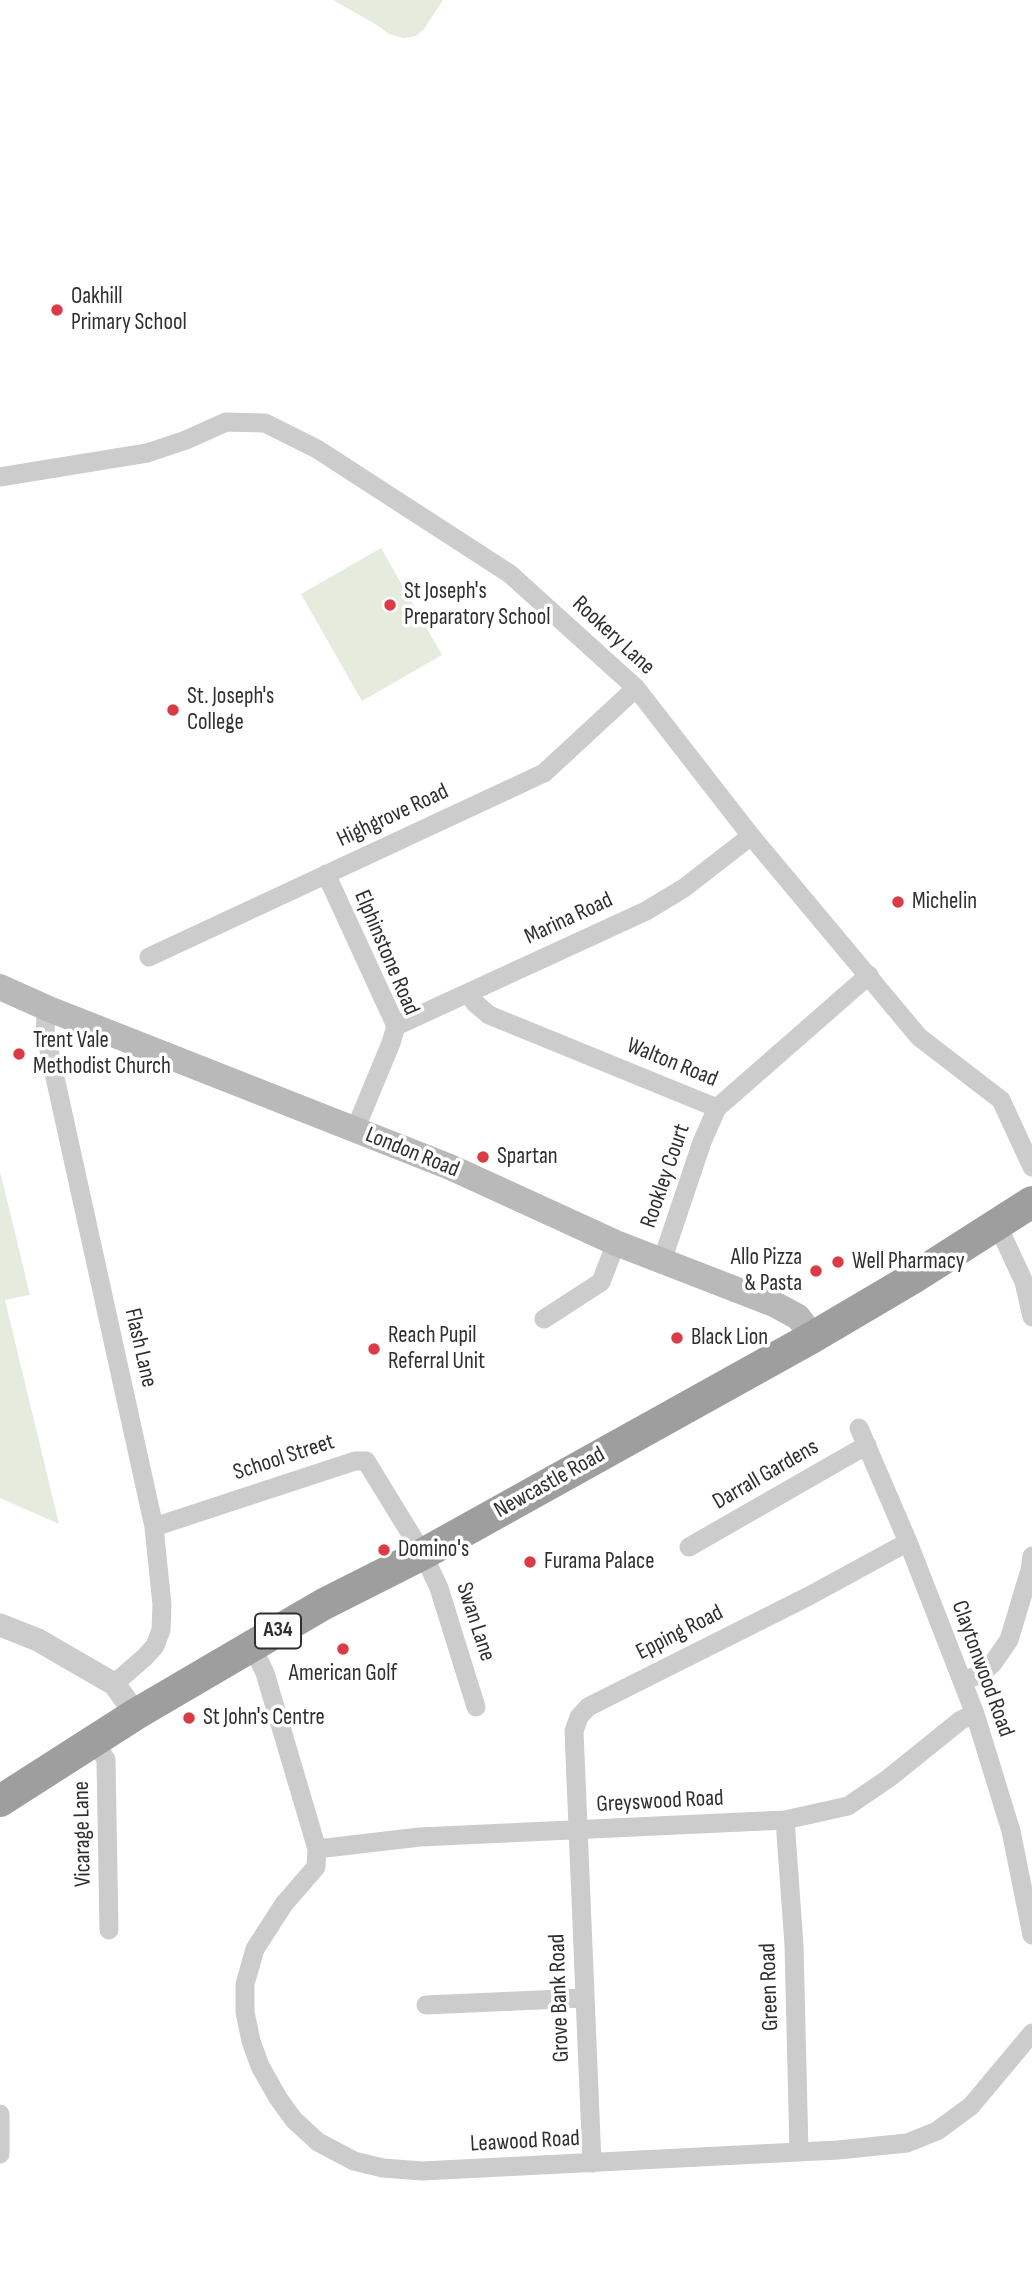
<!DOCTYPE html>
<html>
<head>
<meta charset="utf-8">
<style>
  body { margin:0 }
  canvas { display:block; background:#fff }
</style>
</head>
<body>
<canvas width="1032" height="2279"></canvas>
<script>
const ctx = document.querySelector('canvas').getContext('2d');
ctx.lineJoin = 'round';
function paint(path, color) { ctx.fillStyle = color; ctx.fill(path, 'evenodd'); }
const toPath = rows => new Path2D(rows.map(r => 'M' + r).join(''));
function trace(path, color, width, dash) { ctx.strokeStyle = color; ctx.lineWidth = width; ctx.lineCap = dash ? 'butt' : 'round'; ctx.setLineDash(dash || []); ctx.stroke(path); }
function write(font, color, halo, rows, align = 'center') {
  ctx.font = font + ' "Sofia Sans Condensed",sans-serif'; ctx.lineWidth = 7; ctx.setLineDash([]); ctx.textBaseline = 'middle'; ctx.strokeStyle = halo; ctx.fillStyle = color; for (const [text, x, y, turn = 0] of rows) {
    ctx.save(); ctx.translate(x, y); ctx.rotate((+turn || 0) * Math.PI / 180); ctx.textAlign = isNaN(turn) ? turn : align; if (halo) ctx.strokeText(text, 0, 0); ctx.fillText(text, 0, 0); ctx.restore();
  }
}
const green = toPath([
  [333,0,443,0,424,29,416,36,403,38,389,34,377,25],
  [381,548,442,655,362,701,301,594],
  [0,1171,30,1295,5,1300,59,1524,0,1498]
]);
const minor = toPath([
  [0,477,147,453,186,440,226,422,265,423,317,449,510,574,636,688,751,836,919,1037,1001,1100,1032,1167],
  [326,874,396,1026,391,1043,355,1130],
  [149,957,544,773,636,688],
  [468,993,475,1003,489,1015,717,1108,869,975],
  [49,1009,46,1018,45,1032,154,1527,162,1605,161,1630,155,1646,145,1657,114,1684],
  [396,1026,646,911,684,888,751,836],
  [997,1224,1024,1282,1032,1317],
  [662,1261,702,1142,717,1108],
  [544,1319,601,1282,616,1243],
  [859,1428,908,1542,975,1714,1011,1831,1032,1935],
  [154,1527,355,1461,366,1461,423,1554,439,1588,476,1707],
  [689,1547,867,1445],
  [252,1646,265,1673,317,1849,316,1867,284,1904,255,1949,245,1984,245,2012,251,2041,260,2066,278,2098,294,2120,318,2142,354,2161,383,2168,422,2171,838,2150,907,2143,937,2131,971,2106,1032,2033],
  [963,1680,980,1675,993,1663,1009,1640,1030,1570,1032,1556],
  [95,1740,106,1760,109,1930],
  [785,1820,794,1945,799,2152],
  [317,1849,420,1837,785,1820,848,1806,889,1778,961,1720,975,1714],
  [426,2005,584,1998],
  [0,2114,0,2154],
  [592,2163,574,1731,579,1717,588,1707,809,1596,908,1542]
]);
const tertiary = toPath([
  [0,1625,38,1640,114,1684,136,1714]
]);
const secondary = toPath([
  [0,987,49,1009,450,1167,616,1243,776,1305,798,1317,813,1337]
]);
const trunk = toPath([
  [0,1801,136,1714,252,1646,324,1604,423,1554,813,1337,913,1278,1032,1202]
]);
const markers = [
  [57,310,7,"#dc3b45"],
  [390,605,7,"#dc3b45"],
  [173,710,7,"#dc3b45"],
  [898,902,7,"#dc3b45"],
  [19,1054,7,"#dc3b45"],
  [483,1157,7,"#dc3b45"],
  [838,1262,7,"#dc3b45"],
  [816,1271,7,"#dc3b45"],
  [677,1338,7,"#dc3b45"],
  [374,1349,7,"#dc3b45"],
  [384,1550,7,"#dc3b45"],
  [530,1562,7,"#dc3b45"],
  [343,1649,7,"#dc3b45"],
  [189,1718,7,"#dc3b45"]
];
const shields = [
  [278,1631,46]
];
const shieldNames = [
  ["A34",278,1631]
];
const poiNames = [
  ["Oakhill",71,297],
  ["Primary School",71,323],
  ["St Joseph's",404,592],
  ["Preparatory School",404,618],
  ["St. Joseph's",187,697],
  ["College",187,723],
  ["Michelin",912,902],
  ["Trent Vale",33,1041],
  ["Methodist Church",33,1067],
  ["Spartan",497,1157],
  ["Allo Pizza",802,1258,"right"],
  ["& Pasta",802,1284,"right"],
  ["Well Pharmacy",852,1262],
  ["Reach Pupil",388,1336],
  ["Referral Unit",388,1362],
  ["Black Lion",691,1338],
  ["Domino's",398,1550],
  ["Furama Palace",544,1562],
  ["American Golf",343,1674,"center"],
  ["St John's Centre",203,1718]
];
const streetNames = [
  ["Rookery Lane",613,636,43],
  ["Highgrove Road",393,816,-25],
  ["Marina Road",569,919,-25],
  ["Elphinstone Road",386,953,67],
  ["Walton Road",672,1063,22],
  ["London Road",412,1153,22],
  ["Rookley Court",666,1176,-71],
  ["Flash Lane",140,1348,77],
  ["School Street",284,1458,-18],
  ["Darrall Gardens",766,1475,-30],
  ["Newcastle Road",550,1483,-29],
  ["Swan Lane",475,1622,72],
  ["Epping Road",680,1633,-27],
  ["Claytonwood Road",982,1669,70],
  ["Greyswood Road",660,1802,-3],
  ["Vicarage Lane",83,1834,-91],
  ["Green Road",770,1987,-92],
  ["Grove Bank Road",560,1998,-92],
  ["Leawood Road",525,2142,-3]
];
paint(green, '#e5ecde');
trace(minor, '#ccc', 19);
trace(tertiary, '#ccc', 23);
trace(secondary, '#b9b9b9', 26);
trace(trunk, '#9e9e9e', 32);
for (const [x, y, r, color] of markers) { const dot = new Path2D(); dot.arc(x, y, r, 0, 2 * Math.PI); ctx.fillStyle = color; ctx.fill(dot); trace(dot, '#fff', 2.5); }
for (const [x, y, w] of shields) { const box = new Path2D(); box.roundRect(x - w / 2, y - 17.5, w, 35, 5); ctx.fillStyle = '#fff'; ctx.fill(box); trace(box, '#2f2f2f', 2); }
write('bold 21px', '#2f2f2f', null, shieldNames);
write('23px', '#2f2f2f', '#fff', poiNames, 'left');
write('23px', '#2f2f2f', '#fff', streetNames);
</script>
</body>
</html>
